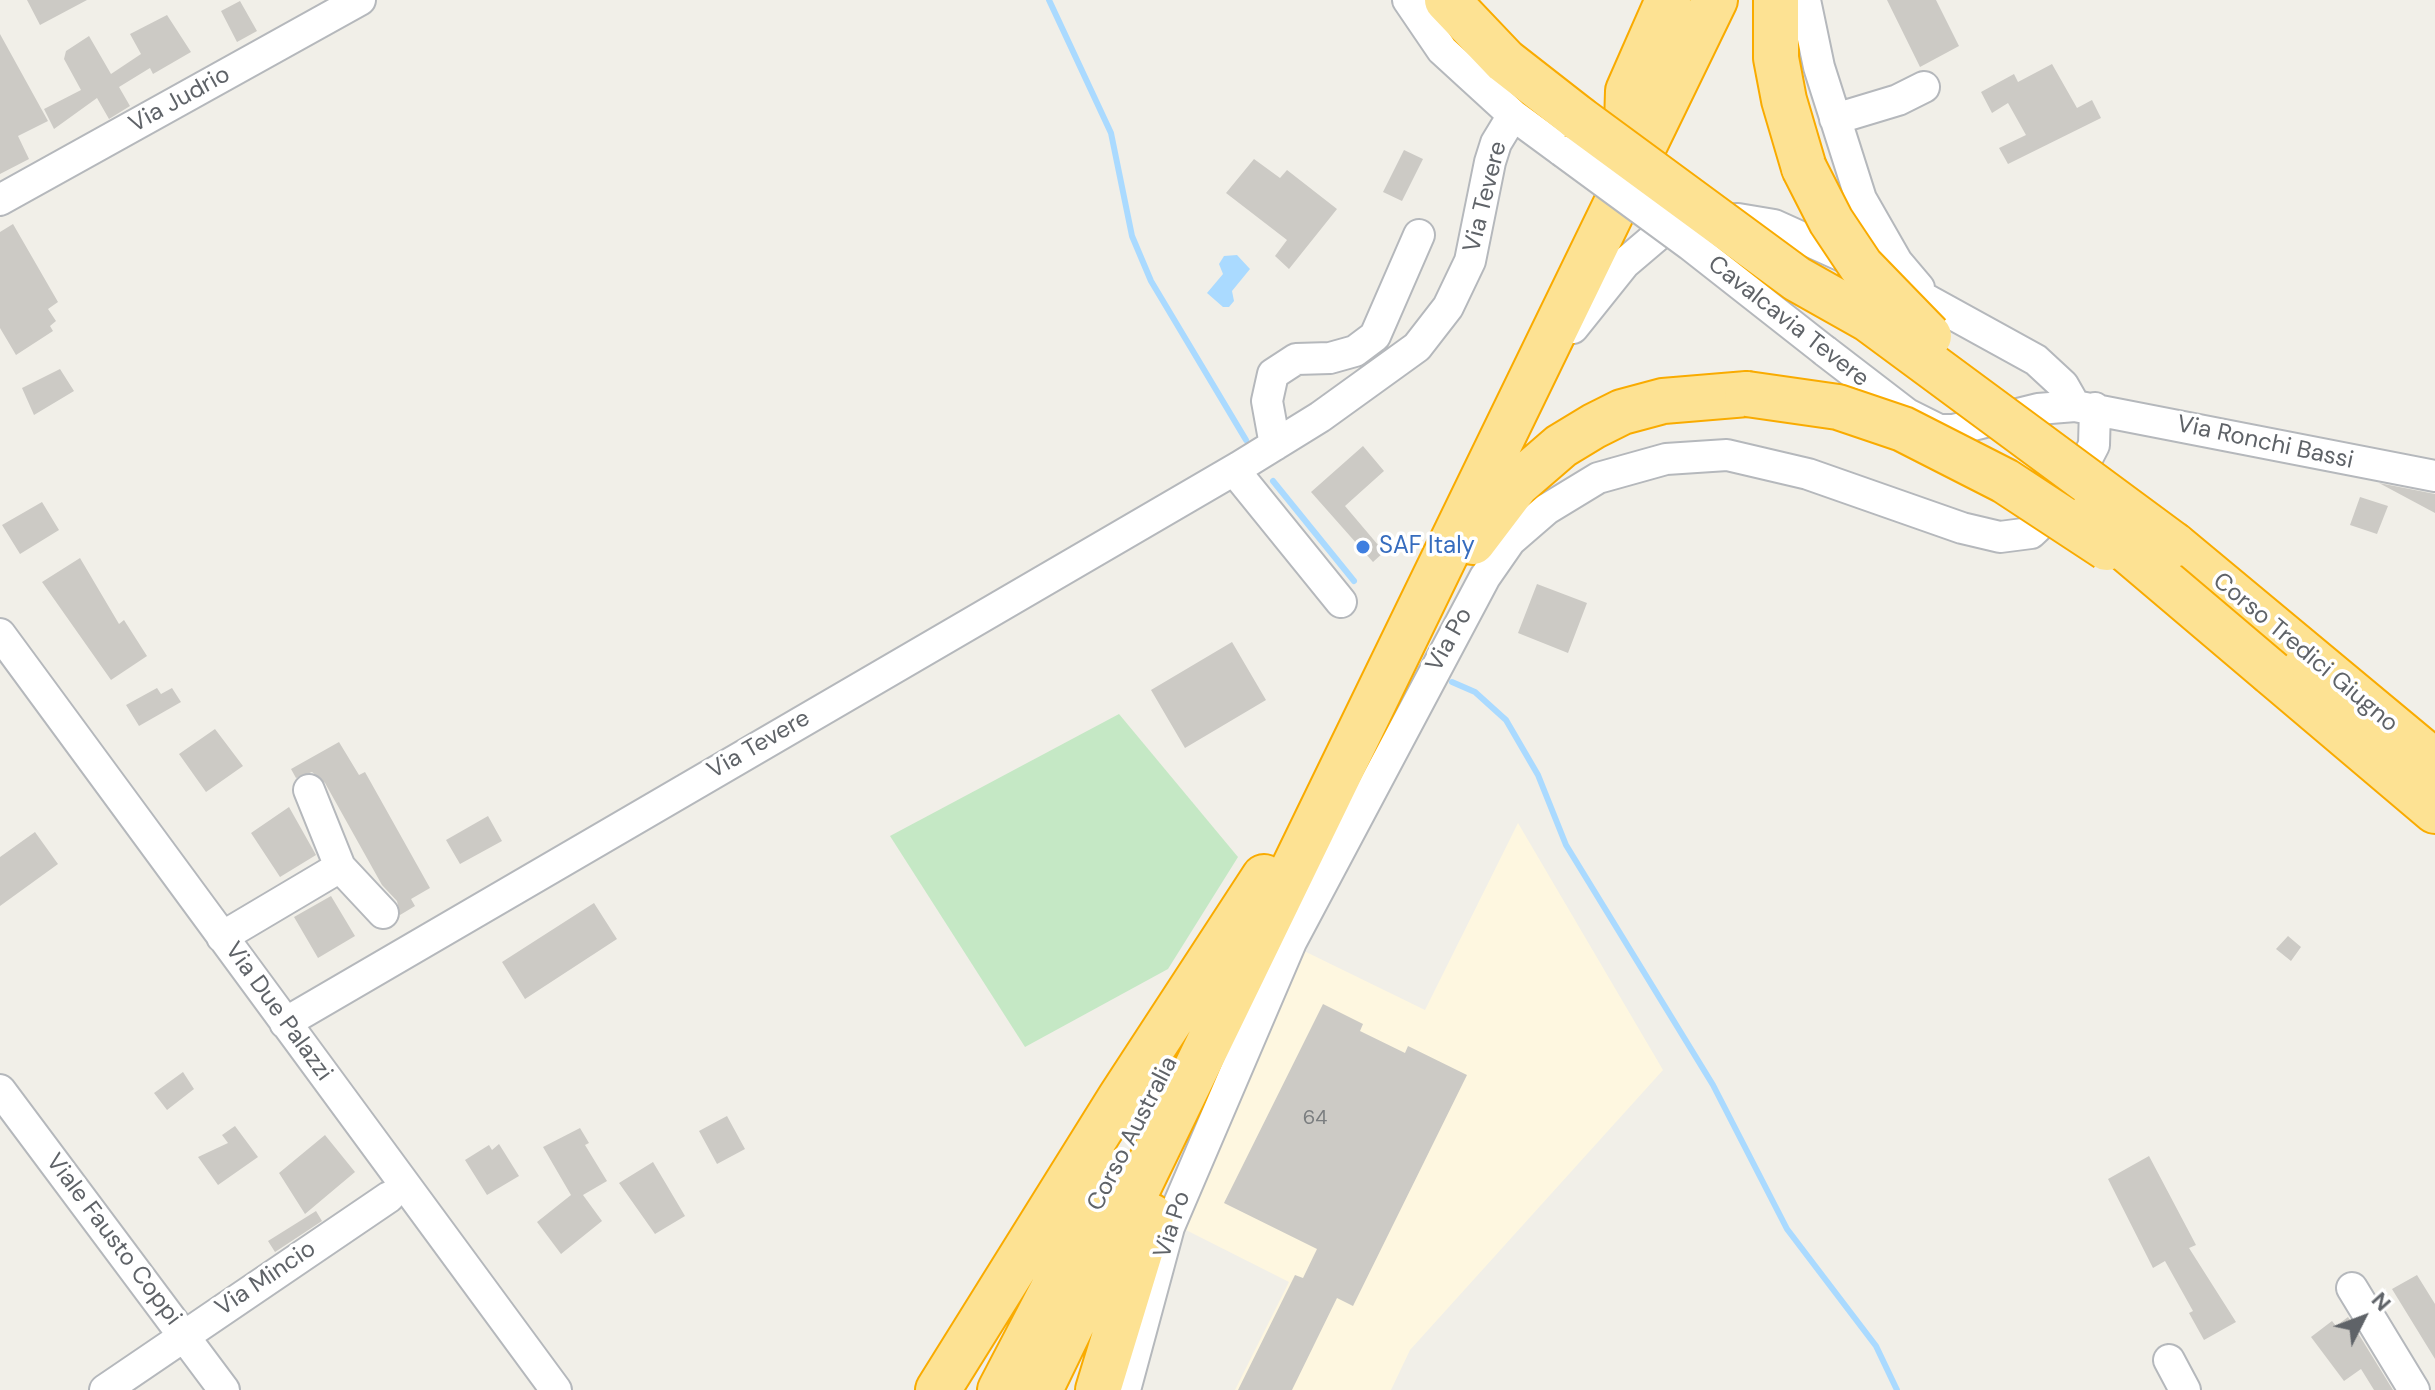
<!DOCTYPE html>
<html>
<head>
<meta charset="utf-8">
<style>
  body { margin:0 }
  #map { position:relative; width:2435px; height:1390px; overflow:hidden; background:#f1efe8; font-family:"DM Sans",sans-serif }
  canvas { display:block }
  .north { position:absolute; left:2323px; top:1278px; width:80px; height:80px; -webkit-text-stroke:6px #fff; paint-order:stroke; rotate:48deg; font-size:22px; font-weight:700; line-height:32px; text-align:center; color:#5f6368 }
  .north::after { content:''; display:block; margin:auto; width:28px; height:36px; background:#5f6368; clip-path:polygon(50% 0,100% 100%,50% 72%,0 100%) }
</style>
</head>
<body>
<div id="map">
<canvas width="2435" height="1390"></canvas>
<div class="north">N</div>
</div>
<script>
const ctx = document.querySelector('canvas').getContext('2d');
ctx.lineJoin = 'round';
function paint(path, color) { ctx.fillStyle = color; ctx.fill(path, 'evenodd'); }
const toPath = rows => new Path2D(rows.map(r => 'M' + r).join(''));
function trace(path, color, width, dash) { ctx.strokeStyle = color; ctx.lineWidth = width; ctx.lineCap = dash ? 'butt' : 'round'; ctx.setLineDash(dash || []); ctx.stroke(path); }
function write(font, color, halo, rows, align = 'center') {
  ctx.font = font + ' "DM Sans",sans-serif'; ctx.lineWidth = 7; ctx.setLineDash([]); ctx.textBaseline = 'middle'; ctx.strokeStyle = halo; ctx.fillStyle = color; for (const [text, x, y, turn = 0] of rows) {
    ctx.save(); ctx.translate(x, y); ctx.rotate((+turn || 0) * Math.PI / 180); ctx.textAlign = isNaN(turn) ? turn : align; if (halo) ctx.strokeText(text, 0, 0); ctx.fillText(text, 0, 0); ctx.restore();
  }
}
const commercial = toPath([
  [1518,823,1663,1070,1410,1350,1391,1390,1235,1390,1289,1282,1182,1228,1302,950,1425,1010]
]);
const green = toPath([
  [1119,714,1238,857,1168,969,1025,1047,890,836]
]);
const water = toPath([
  [1237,255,1250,269,1232,291,1234,301,1229,307,1223,307,1207,293,1223,274,1219,264,1224,256]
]);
const stream = toPath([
  [1049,0,1111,133,1132,236,1151,281,1246,440],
  [1273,481,1354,581],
  [1452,682,1475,692,1506,720,1538,775,1566,845,1713,1085,1787,1229,1876,1346,1897,1390]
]);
const building = toPath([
  [27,0,87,0,40,25],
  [1887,0,1936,0,1959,46,1920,67],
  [240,1,257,31,237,42,221,11],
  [167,15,191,52,153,74,150,68,119,87,130,106,109,119,97,98,54,129,44,109,81,90,64,59,66,51,89,36,111,74,141,54,130,34],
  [0,34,48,121,18,136,29,159,0,174],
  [2052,64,2077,108,2092,100,2101,118,2008,164,1999,148,2026,135,2008,103,1992,113,1981,92,2014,74,2018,82],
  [1404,150,1423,159,1402,201,1383,192],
  [1254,159,1280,178,1287,170,1337,209,1289,269,1275,256,1287,240,1226,193],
  [13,224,58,302,48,309,56,321,50,326,53,331,16,355,0,328,0,232],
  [60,369,74,391,34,415,22,388],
  [1363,446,1384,471,1345,506,1384,552,1373,562,1311,492],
  [2379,483,2435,494,2435,513],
  [2360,497,2388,506,2377,534,2350,525],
  [42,502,59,530,20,554,2,525],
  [80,558,119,624,124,620,147,656,111,680,42,582],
  [1537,584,1587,603,1568,653,1518,633],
  [1232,642,1266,700,1185,748,1151,690],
  [157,688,161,694,172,688,181,702,139,726,126,705],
  [215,729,243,766,206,792,179,754],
  [339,742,359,775,365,772,430,888,411,899,415,906,400,915,397,901,382,885,325,783,312,772,296,778,291,769],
  [289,807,316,855,280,877,251,833],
  [488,816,502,841,460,864,446,840],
  [35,832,58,864,0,906,0,857],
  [331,896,355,936,318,958,294,917],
  [594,903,617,939,525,999,502,962],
  [2288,936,2301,947,2291,961,2276,949],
  [1323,1004,1363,1024,1360,1031,1405,1053,1408,1046,1467,1075,1353,1306,1337,1298,1292,1390,1238,1390,1295,1275,1303,1278,1317,1249,1224,1203],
  [183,1072,194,1089,167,1110,154,1093],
  [727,1116,745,1149,717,1164,699,1131],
  [235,1126,258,1157,218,1185,198,1157,228,1143,222,1135],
  [580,1128,589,1143,585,1145,607,1181,583,1195,602,1221,561,1254,537,1222,571,1195,543,1147],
  [325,1135,355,1172,305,1214,279,1173],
  [499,1144,519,1176,487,1195,465,1160,489,1145,492,1150],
  [2149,1156,2196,1245,2189,1248,2236,1322,2204,1340,2189,1313,2193,1311,2165,1261,2153,1268,2108,1179],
  [653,1162,685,1216,655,1234,619,1183],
  [316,1211,322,1221,275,1252,268,1241],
  [2417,1275,2435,1304,2435,1359,2392,1289],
  [2348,1317,2393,1390,2374,1390,2361,1369,2344,1381,2311,1337,2332,1321,2336,1326]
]);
const minor = toPath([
  [1408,0,1442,50,1513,115,1562,151],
  [1805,0,1819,67,1861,199,1897,262,1919,288],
  [1835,119,1898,100,1924,87],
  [0,200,360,0],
  [1573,328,1625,263,1665,229,1698,220,1738,219,1774,225,1869,268,2036,360,2063,385,2075,406],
  [1825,351,1907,414,1939,430,1953,430,2038,409,2075,406,2435,476],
  [1275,445,1267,401,1273,374,1296,359,1330,358,1355,351,1375,336,1419,235],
  [1234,470,1341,602],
  [0,634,556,1390],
  [309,790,340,867],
  [222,937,340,867,383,913],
  [285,1023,1239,467,1320,417,1417,347,1448,307,1470,261,1490,162,1496,143,1513,115],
  [0,1090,224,1390],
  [2352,1288,2414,1390],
  [2169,1360,2185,1390],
  [105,1390,389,1197],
  [1125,1390,1169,1227,1291,942,1485,577,1510,541,1547,509,1598,478,1666,459,1727,455,1808,474,1962,528,2000,537,2031,533,2065,501,2094,445,2095,408]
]);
const highway = toPath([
  [1447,0,1505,61,1578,118],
  [1776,0,1776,58,1784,100,1804,168],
  [1627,125,1628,91,1668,0],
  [1473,542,1517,484,1561,446,1594,426,1622,412,1663,401,1747,394],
  [2174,545,2435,762],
  [2272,673,2435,811],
  [938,1390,1120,1098,1264,877],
  [1000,1390,1114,1172],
  [1040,1390,1715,0],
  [1098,1390,1151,1216]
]);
const minorBridge = toPath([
  [1562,151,1690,245,1825,351]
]);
const highwayBridge = toPath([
  [1578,118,1797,279,1868,319,2174,545],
  [1804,168,1831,221,1861,266,1929,336],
  [1747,394,1838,407,1903,429,2005,481,2107,548],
  [2088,517,2272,673]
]);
const markers = [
  [1363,547,8,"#3f7fe0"]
];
const numberNames = [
  ["64",1315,1119]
];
const streetNames = [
  ["Via Judrio",180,100,-29],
  ["Via Tevere",1486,197,-76],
  ["Cavalcavia Tevere",1788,322,38],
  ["Via Ronchi Bassi",2265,443,12],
  ["Via Po",1450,640,-61],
  ["Corso Tredici Giugno",2305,653,40],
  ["Via Tevere",759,745,-30],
  ["Via Due Palazzi",278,1012,54],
  ["Corso Australia",1133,1134,-63],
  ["Via Po",1173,1225,-72],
  ["Viale Fausto Coppi",113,1240,53],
  ["Via Mincio",266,1279,-34]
];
const shopNames = [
  ["SAF Italy",1379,547]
];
paint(commercial, '#fef7e0');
paint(green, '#c5e8c5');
paint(water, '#aadaff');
trace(stream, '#aadaff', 6);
paint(building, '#cccac5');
trace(minor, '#b5b8bc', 34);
trace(highway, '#f9ab00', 48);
trace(minor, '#fff', 30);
trace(highway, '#fde293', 44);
trace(minorBridge, '#b5b8bc', 34, []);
trace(highwayBridge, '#f9ab00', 48, []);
trace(minorBridge, '#fff', 30);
trace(highwayBridge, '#fde293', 44);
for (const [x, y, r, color] of markers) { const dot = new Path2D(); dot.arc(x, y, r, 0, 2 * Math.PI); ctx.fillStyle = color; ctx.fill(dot); trace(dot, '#fff', 3); }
write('20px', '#7a7d7f', null, numberNames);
write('24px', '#5f6368', '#fff', streetNames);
write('24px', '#366cbe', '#fff', shopNames, 'left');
</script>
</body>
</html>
